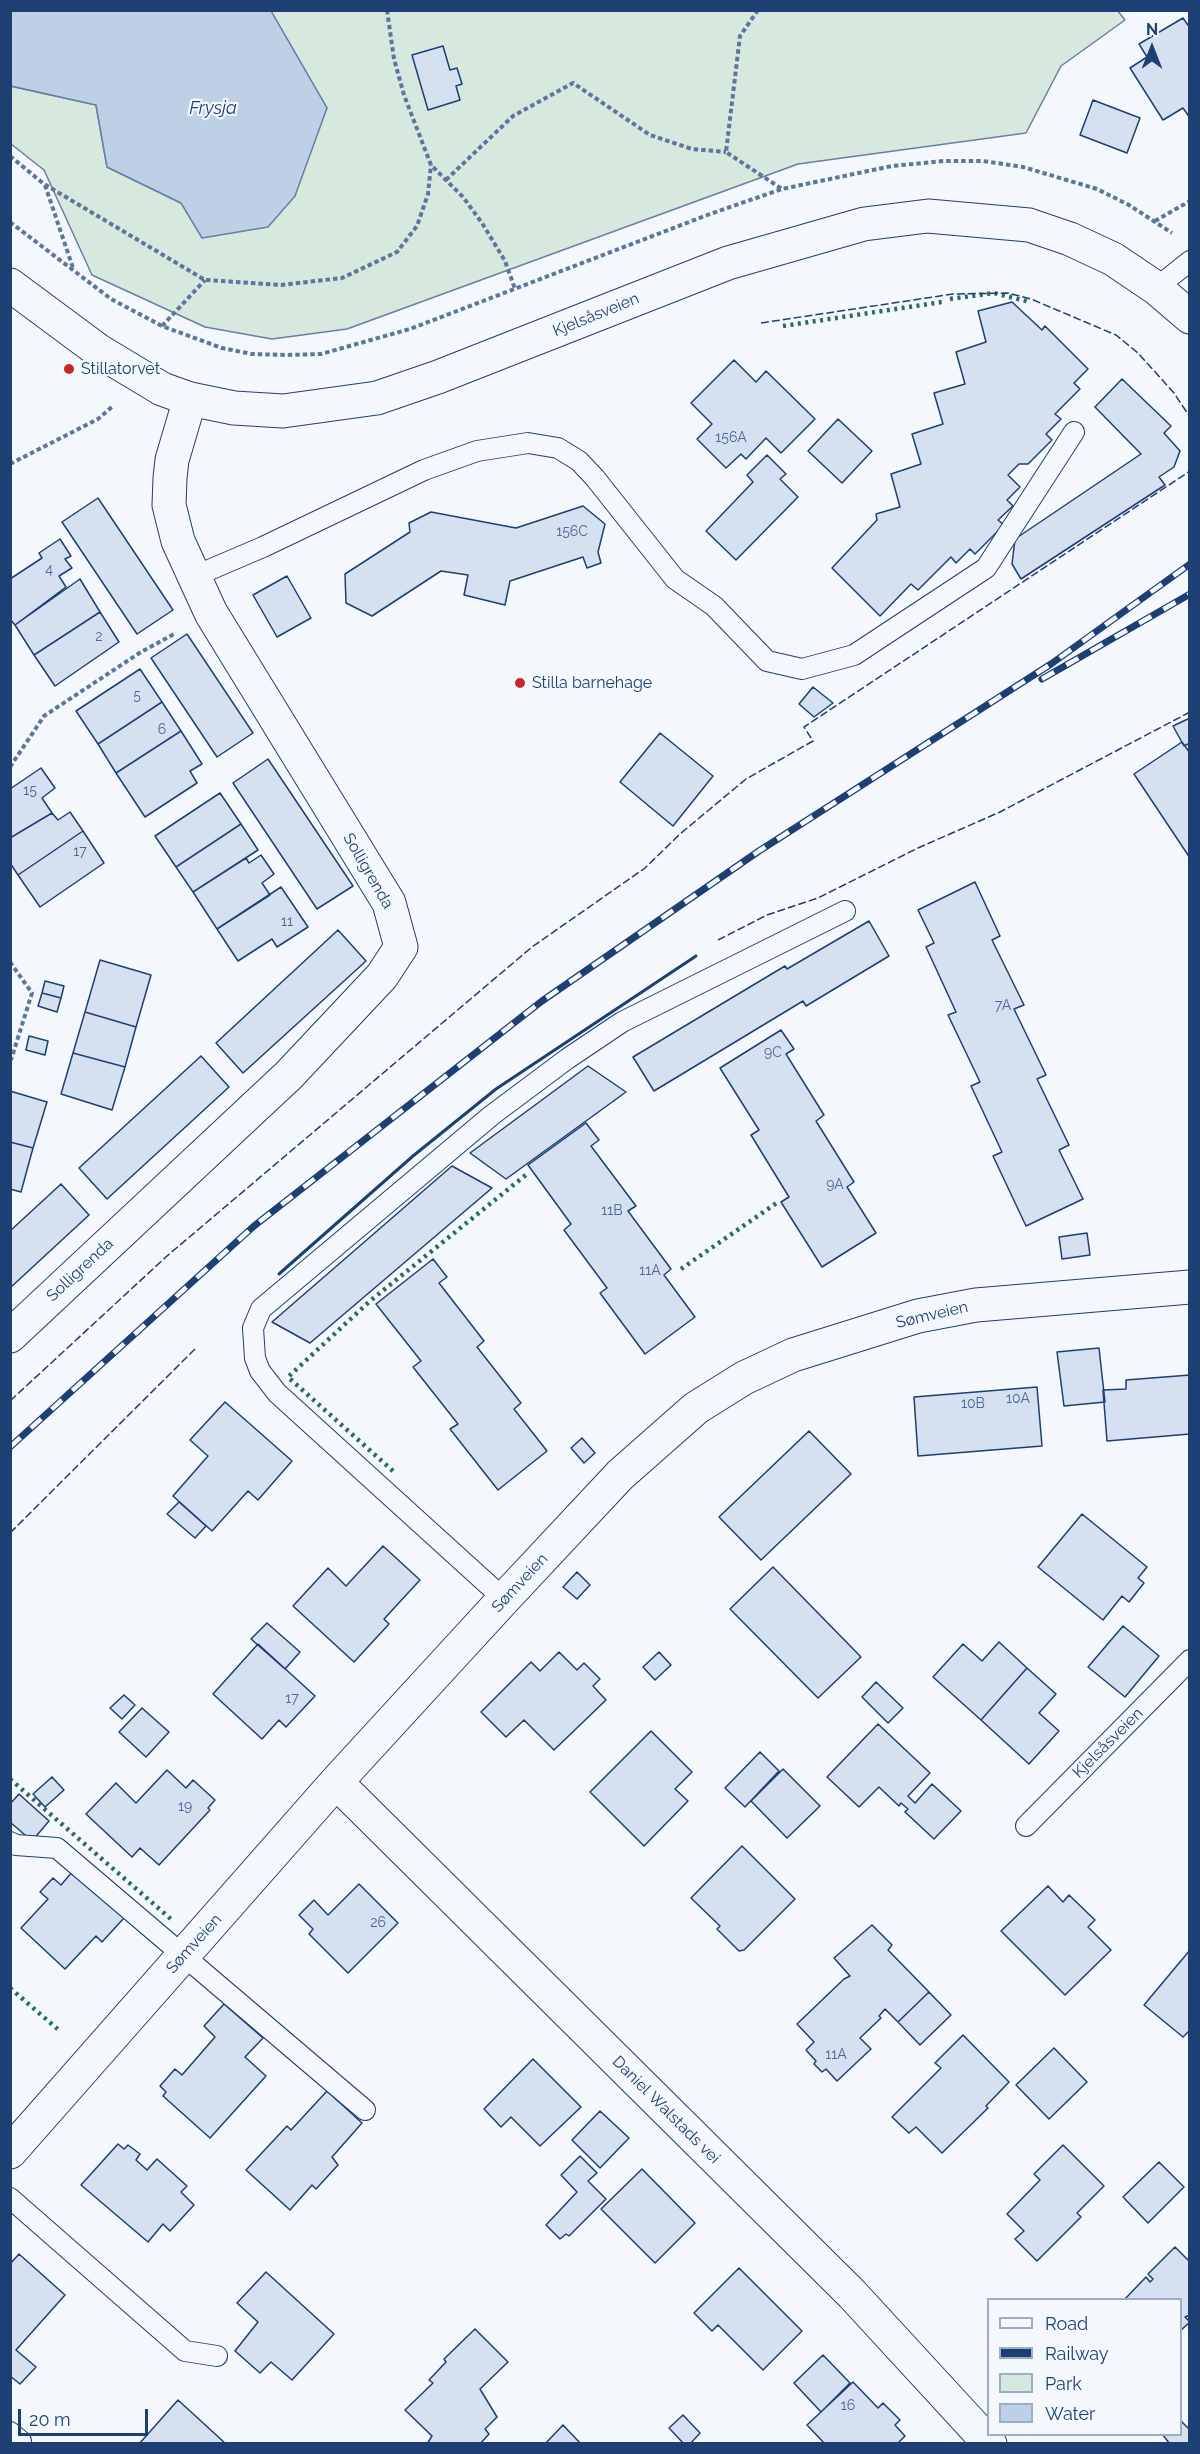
<!DOCTYPE html>
<html>
<head>
<meta charset="utf-8">
<style>
  body { margin:0 }
  #map { position:relative; width:1200px; height:2454px; overflow:hidden; background:#f4f7fb; font-family:Raleway,sans-serif }
  canvas { display:block }
  .frame { position:absolute; inset:0; border:12px solid #1d3f73; pointer-events:none }
  .legend { position:absolute; left:987px; top:2298px; width:195px; height:138px; box-sizing:border-box; background:#f4f7fb; border:2px solid #9eadc5; margin:0; padding:8px 10px; list-style:none; font-size:18px; color:#1d3f73 }
  .legend li { display:flex; align-items:center; gap:12px; height:30px }
  .legend b { width:30px; border:2px solid #9eadc5 }
  .north { position:absolute; left:1122px; top:18px; width:60px; height:60px; -webkit-text-stroke:4px #f4f7fb; paint-order:stroke; rotate:0deg; font-size:16px; font-weight:700; line-height:24px; text-align:center; color:#1d3f73 }
  .north::after { content:''; display:block; margin:auto; width:21px; height:27px; background:#1d3f73; clip-path:polygon(50% 0,100% 100%,50% 72%,0 100%) }
  .scale { position:absolute; left:18px; top:2409px; width:130px; height:27px; box-sizing:border-box; border:3px solid #1d3f73; border-top:0; padding-left:8px; font-size:18px; line-height:21px; white-space:nowrap; color:#1d3f73; -webkit-text-stroke:4px #f4f7fb; paint-order:stroke }
</style>
</head>
<body>
<div id="map">
<canvas width="1200" height="2454"></canvas>
<div class="frame"></div>
<ul class="legend">
<li><b style="height:8px;background:#f4f7fb"></b>Road</li>
<li><b style="height:8px;background:#1d3f73"></b>Railway</li>
<li><b style="height:16px;background:#d7e8df"></b>Park</li>
<li><b style="height:16px;background:#bed0e5"></b>Water</li>
</ul>
<div class="north">N</div>
<div class="scale">20 m</div>
</div>
<script>
const ctx = document.querySelector('canvas').getContext('2d');
ctx.lineJoin = 'round';
function paint(path, color) { ctx.fillStyle = color; ctx.fill(path, 'evenodd'); }
const toPath = rows => new Path2D(rows.map(r => 'M' + r).join(''));
function trace(path, color, width, dash) { ctx.strokeStyle = color; ctx.lineWidth = width; ctx.lineCap = dash ? 'butt' : 'round'; ctx.setLineDash(dash || []); ctx.stroke(path); }
function write(font, color, halo, rows, align = 'center') {
  ctx.font = font + ' Raleway,sans-serif'; ctx.lineWidth = 4.5; ctx.setLineDash([]); ctx.textBaseline = 'middle'; ctx.strokeStyle = halo; ctx.fillStyle = color; for (const [text, x, y, turn = 0] of rows) {
    ctx.save(); ctx.translate(x, y); ctx.rotate((+turn || 0) * Math.PI / 180); ctx.textAlign = isNaN(turn) ? turn : align; if (halo) ctx.strokeText(text, 0, 0); ctx.fillText(text, 0, 0); ctx.restore();
  }
}
const green = toPath([
  [1117,10,1125,20,1061,66,1026,133,798,164,347,329,272,339,205,327,92,275,44,170,11,144,10,86,96,105,107,167,181,203,327,108,271,11,1117,10]
]);
const water = toPath([
  [11,10,271,11,327,108,295,196,268,227,202,238,181,203,107,167,96,105,11,86,11,10]
]);
const building = toPath([
  [1183,18,1190,28,1190,118,1183,108,1163,120,1130,68,1147,57,1139,44,1183,18],
  [443,46,450,70,457,68,462,84,456,86,460,100,428,110,412,55,443,46],
  [1093,100,1140,118,1127,153,1080,135,1093,100],
  [1012,302,1042,330,1045,326,1088,369,1074,383,1080,389,1055,414,1061,419,1046,434,1052,440,1028,464,1019,464,1008,475,1020,487,1007,500,1013,506,998,520,1004,525,975,554,970,549,956,563,951,557,918,590,911,584,880,616,832,568,877,520,876,514,900,507,891,474,921,464,912,434,943,424,934,393,965,384,956,352,986,342,978,311,1012,302],
  [734,360,756,382,766,371,815,419,781,453,766,438,746,459,741,454,726,468,697,439,712,424,691,403,734,360],
  [1122,379,1171,426,1164,433,1180,451,1174,467,1159,477,1165,485,1021,579,1012,564,1015,539,1141,454,1095,407,1122,379],
  [838,419,872,451,842,483,808,451,838,419],
  [767,455,786,474,780,479,798,497,736,560,706,531,753,482,747,475,767,455],
  [98,498,173,610,137,634,62,522,98,498],
  [583,506,605,524,598,552,601,563,587,568,583,557,510,581,505,605,464,595,468,575,441,571,372,616,346,603,345,574,410,532,409,523,431,512,516,528,583,506],
  [60,539,71,556,65,559,72,568,59,576,66,587,15,625,10,619,10,579,42,558,39,553,60,539],
  [287,576,311,618,277,637,253,595,287,576],
  [80,579,100,612,34,655,15,625,80,579],
  [100,612,119,642,55,686,34,655,100,612],
  [187,634,253,733,217,757,151,658,187,634],
  [140,669,162,702,98,744,76,711,140,669],
  [813,687,833,703,814,717,799,704,813,687],
  [162,702,181,731,116,773,98,744,162,702],
  [1190,718,1190,743,1184,746,1173,726,1190,718],
  [181,731,202,764,190,771,197,783,145,817,116,773,181,731],
  [660,733,713,776,673,826,620,782,660,733],
  [1182,742,1190,753,1190,858,1134,774,1182,742],
  [268,759,353,886,317,909,233,783,268,759],
  [41,768,55,788,42,798,52,813,10,838,10,789,41,768],
  [220,793,241,824,176,867,155,836,220,793],
  [70,812,83,831,18,875,10,863,10,838,52,813,58,820,70,812],
  [241,824,258,850,193,892,176,867,241,824],
  [83,831,104,863,40,907,18,875,83,831],
  [261,855,274,874,262,883,270,895,217,929,193,892,246,858,249,863,261,855],
  [975,882,1000,936,992,940,1024,1005,1014,1009,1046,1075,1037,1079,1069,1145,1059,1150,1083,1199,1026,1226,993,1156,1002,1152,971,1086,980,1082,948,1015,956,1012,926,947,934,943,918,910,975,882],
  [281,887,308,927,277,947,272,939,238,961,217,929,281,887],
  [869,921,889,956,806,1006,803,1001,654,1091,633,1057,785,966,787,969,869,921],
  [338,930,366,961,243,1073,216,1043,338,930],
  [100,960,151,975,136,1027,85,1012,100,960],
  [45,981,64,986,61,998,42,993,45,981],
  [42,993,61,998,57,1012,38,1006,42,993],
  [85,1012,136,1027,125,1067,73,1053,85,1012],
  [781,1030,794,1049,786,1054,824,1115,816,1121,854,1182,847,1187,876,1233,822,1267,781,1202,789,1197,751,1135,759,1130,720,1068,781,1030],
  [29,1036,48,1041,45,1055,26,1050,29,1036],
  [73,1053,125,1067,112,1110,61,1094,73,1053],
  [201,1056,229,1087,107,1199,79,1168,201,1056],
  [588,1066,626,1092,506,1179,470,1153,588,1066],
  [10,1091,47,1102,33,1148,10,1142,10,1091],
  [586,1123,599,1140,591,1146,636,1206,628,1211,671,1269,664,1275,695,1317,645,1354,600,1293,607,1288,564,1230,571,1224,528,1165,586,1123],
  [10,1142,33,1148,21,1192,10,1189,10,1142],
  [452,1166,492,1188,310,1343,272,1322,452,1166],
  [61,1184,89,1215,10,1288,10,1231,61,1184],
  [1087,1233,1090,1255,1062,1259,1059,1237,1087,1233],
  [433,1259,447,1277,439,1283,484,1341,477,1347,521,1403,514,1409,547,1451,498,1490,450,1429,458,1424,413,1367,421,1361,376,1304,433,1259],
  [1099,1348,1105,1402,1064,1406,1057,1352,1099,1348],
  [1190,1375,1190,1434,1107,1441,1103,1390,1126,1389,1126,1380,1190,1375],
  [1037,1387,1042,1446,918,1456,914,1397,1037,1387],
  [225,1402,292,1461,258,1500,248,1491,212,1531,173,1496,208,1456,190,1440,225,1402],
  [809,1431,851,1474,761,1560,719,1517,809,1431],
  [582,1438,595,1453,584,1463,571,1448,582,1438],
  [179,1502,206,1526,195,1538,167,1514,179,1502],
  [1082,1514,1147,1567,1138,1578,1144,1583,1129,1602,1122,1596,1103,1620,1038,1567,1082,1514],
  [383,1546,420,1580,384,1619,389,1624,354,1662,293,1606,328,1568,346,1586,383,1546],
  [773,1567,861,1657,818,1698,730,1609,773,1567],
  [577,1572,590,1585,577,1599,563,1587,577,1572],
  [267,1623,300,1652,285,1669,251,1639,267,1623],
  [1123,1626,1159,1656,1125,1697,1088,1667,1123,1626],
  [999,1642,1027,1668,981,1720,933,1677,963,1644,982,1661,999,1642],
  [258,1644,315,1696,286,1727,279,1720,262,1739,213,1694,258,1644],
  [559,1652,577,1670,584,1663,600,1679,593,1686,606,1700,554,1750,524,1720,506,1737,481,1712,531,1662,540,1671,559,1652],
  [659,1652,671,1665,655,1680,643,1667,659,1652],
  [1027,1668,1056,1694,1039,1713,1059,1731,1029,1764,981,1720,1027,1668],
  [876,1682,903,1708,888,1723,862,1697,876,1682],
  [124,1695,135,1705,122,1719,110,1708,124,1695],
  [142,1708,169,1732,146,1757,119,1732,142,1708],
  [878,1724,930,1773,908,1796,915,1803,932,1784,961,1811,934,1839,905,1812,908,1809,901,1803,899,1806,879,1787,859,1807,827,1777,878,1724],
  [651,1731,692,1772,675,1789,688,1801,644,1846,590,1792,651,1731],
  [760,1752,779,1771,745,1807,725,1788,760,1752],
  [783,1769,820,1806,787,1838,751,1801,783,1769],
  [167,1770,186,1788,193,1780,215,1800,208,1808,210,1810,159,1865,140,1848,132,1857,86,1814,116,1783,136,1803,167,1770],
  [52,1777,64,1790,45,1807,33,1794,52,1777],
  [19,1794,49,1821,32,1841,10,1822,10,1804,19,1794],
  [742,1846,795,1899,744,1950,739,1951,717,1929,720,1926,691,1898,742,1846],
  [73,1871,124,1918,102,1942,96,1936,65,1969,21,1928,48,1899,40,1892,53,1878,61,1885,73,1871],
  [359,1884,398,1923,348,1973,309,1934,313,1929,299,1915,314,1900,328,1915,359,1884],
  [1048,1886,1063,1902,1069,1895,1095,1920,1088,1927,1111,1950,1065,1995,1001,1931,1048,1886],
  [872,1925,892,1945,888,1950,929,1992,898,2022,885,2009,879,2016,881,2018,860,2038,871,2049,837,2081,826,2069,822,2072,814,2064,816,2061,806,2050,814,2042,797,2024,844,1979,850,1976,834,1958,872,1925],
  [1190,1950,1190,2030,1183,2037,1144,2005,1190,1950],
  [929,1992,951,2015,920,2045,898,2022,929,1992],
  [224,2004,263,2038,245,2057,266,2076,210,2138,163,2096,166,2092,160,2086,175,2069,182,2075,215,2037,204,2026,224,2004],
  [963,2035,1009,2082,986,2106,988,2108,942,2153,916,2127,909,2133,892,2117,941,2068,935,2063,963,2035],
  [1054,2048,1087,2082,1049,2119,1016,2085,1054,2048],
  [533,2059,581,2107,540,2146,511,2117,501,2127,484,2109,533,2059],
  [327,2091,362,2123,332,2157,338,2165,316,2189,312,2185,290,2210,246,2170,287,2126,291,2130,327,2091],
  [600,2111,629,2138,600,2168,572,2140,600,2111],
  [118,2144,124,2149,128,2145,140,2154,136,2160,147,2170,157,2159,187,2186,181,2192,194,2205,170,2231,163,2224,148,2242,81,2185,118,2144],
  [1063,2145,1104,2186,1077,2213,1081,2217,1037,2261,1015,2239,1024,2231,1007,2214,1040,2180,1034,2174,1063,2145],
  [580,2156,597,2173,588,2181,606,2199,569,2236,566,2234,560,2239,546,2225,577,2192,561,2175,580,2156],
  [1159,2162,1184,2187,1148,2223,1123,2197,1159,2162],
  [642,2169,695,2223,655,2263,601,2209,642,2169],
  [1175,2247,1190,2262,1190,2315,1185,2317,1190,2322,1180,2331,1180,2300,1124,2300,1146,2277,1150,2282,1153,2279,1148,2274,1175,2247],
  [19,2254,65,2295,16,2350,36,2367,20,2384,10,2376,10,2264,19,2254],
  [739,2268,802,2331,763,2370,718,2325,712,2331,694,2313,739,2268],
  [266,2272,334,2334,292,2380,271,2362,260,2373,235,2351,258,2322,237,2303,266,2272],
  [475,2329,508,2362,480,2389,497,2417,485,2429,489,2434,480,2444,427,2444,432,2436,405,2410,433,2383,429,2380,446,2362,444,2359,475,2329],
  [823,2355,850,2383,821,2412,794,2383,823,2355],
  [853,2382,878,2408,883,2403,900,2420,895,2425,905,2436,897,2444,825,2444,807,2425,853,2382],
  [178,2400,226,2444,139,2444,178,2400],
  [683,2415,700,2433,690,2444,684,2444,669,2428,683,2415],
  [1180,2420,1190,2430,1190,2444,1170,2444,1162,2434,1180,2434,1180,2420],
  [563,2425,581,2444,545,2444,563,2425]
]);
const path = toPath([
  [387,10,394,59,404,95,431,165,463,197,482,223,505,261,515,289],
  [758,10,740,36,726,152,782,189],
  [10,156,44,184,205,280,281,285,342,278,397,252,417,226,428,194,431,165],
  [446,180,513,116,573,83,650,135,692,149,726,152],
  [45,185,73,268],
  [1155,221,1190,201],
  [10,222,111,299,162,326,222,348,252,354,287,355,321,354,410,329,710,214,782,189,892,166,944,161,983,161,1023,167,1097,189,1129,205,1172,233],
  [162,326,205,280],
  [10,464,98,419,114,405],
  [10,767,44,716,141,652,176,633],
  [10,962,32,993,11,1060]
]);
const lane = toPath([
  [1156,288,1190,261],
  [195,576,263,547,424,470,477,451,528,443,558,448,579,461,595,478,675,579,714,606,767,661,802,669,854,655,986,568,1074,432],
  [504,1599,277,1393,260,1371,255,1358,253,1328,261,1309,492,1115,567,1059,622,1022,845,911],
  [1026,1826,1190,1660],
  [10,1842,16,1845,57,1848,365,2110],
  [10,2198,185,2351,217,2356],
  [10,2432,21,2441]
]);
const street = toPath([
  [10,1336,289,1075,382,976,401,947,389,903,211,613,178,541,169,505,170,478,172,460,190,399],
  [336,1782,852,2294,990,2444],
  [10,2152,336,1782,504,1599,620,1475,696,1408,744,1378,793,1355,918,1316,976,1305,1190,1287]
]);
const secondary = toPath([
  [10,285,99,351,162,389,190,399,234,408,283,411,377,398,438,377,728,263,864,224,928,216,1029,225,1070,239,1113,259,1156,288,1190,317]
]);
const rail = toPath([
  [1042,679,1190,594],
  [10,1447,254,1226,542,1001,759,851,1051,664,1190,564]
]);
const hedge = toPath([
  [950,299,994,293,1030,302],
  [783,326,942,302],
  [681,1269,778,1202],
  [393,1471,288,1377,370,1301,527,1174],
  [10,1779,172,1920],
  [10,1988,61,2032]
]);
const fence = toPath([
  [761,323,953,294,1008,293,1031,299,1116,335,1138,353,1174,393,1190,417],
  [718,940,767,915,818,898,918,848,1000,812,1190,712],
  [10,1401,167,1256,532,947,645,868,680,834,746,779,813,741,804,727,1190,471],
  [10,1533,196,1348]
]);
const wall = toPath([
  [279,1274,413,1156,496,1089,696,956]
]);
const markers = [
  [69,369,6,"#c62828"],
  [520,683,6,"#c62828"]
];
const numberNames = [
  ["156A",731,438],
  ["156C",572,532],
  ["4",49,570],
  ["2",99,637],
  ["5",137,696],
  ["6",162,730],
  ["15",30,791],
  ["17",80,852],
  ["11",287,922],
  ["7A",1003,1006],
  ["9C",773,1053],
  ["9A",835,1185],
  ["11B",612,1211],
  ["11A",650,1271],
  ["10A",1018,1399],
  ["10B",973,1404],
  ["17",292,1699],
  ["19",185,1807],
  ["26",378,1923],
  ["11A",836,2055],
  ["16",848,2406]
];
const streetNames = [
  ["Kjelsåsveien",596,315,-22],
  ["Solligrenda",368,871,60],
  ["Solligrenda",80,1270,-43],
  ["Sømveien",932,1315,-13],
  ["Sømveien",520,1583,-47],
  ["Kjelsåsveien",1108,1743,-45],
  ["Sømveien",194,1944,-48],
  ["Daniel Walstads vei",666,2110,45]
];
const poiNames = [
  ["Stillatorvet",81,369],
  ["Stilla barnehage",532,683]
];
const waterNames = [
  ["Frysja",213,109]
];
paint(green, '#d7e8df');
trace(green, '#687fa3', 1.5);
paint(water, '#bed0e5');
trace(water, '#687fa3', 1.5);
paint(building, '#d5e0f0');
trace(building, '#1d3f73', 1.5);
trace(lane, '#1d3f73', 22);
trace(street, '#1d3f73', 35);
trace(secondary, '#1d3f73', 35);
trace(path, '#5e769c', 4, [4.5, 3]);
trace(lane, '#f4f7fb', 20);
trace(street, '#f4f7fb', 33);
trace(secondary, '#f4f7fb', 33);
trace(rail, '#1d3f73', 7);
trace(rail, '#f4f7fb', 4.5, [14]);
trace(hedge, '#2c6c60', 4.5, [3, 4.5]);
trace(fence, '#1d3f73', 1.5, [8, 3]);
trace(wall, '#1d3f73', 3);
for (const [x, y, r, color] of markers) { const dot = new Path2D(); dot.arc(x, y, r, 0, 2 * Math.PI); ctx.fillStyle = color; ctx.fill(dot); trace(dot, '#f4f7fb', 2); }
write('14px', '#4b6792', null, numberNames);
write('16px', '#1d3f73', '#f4f7fb', streetNames);
write('16px', '#1d3f73', '#f4f7fb', poiNames, 'left');
write('italic 18px', '#1d3f73', '#f4f7fb', waterNames);
</script>
</body>
</html>
